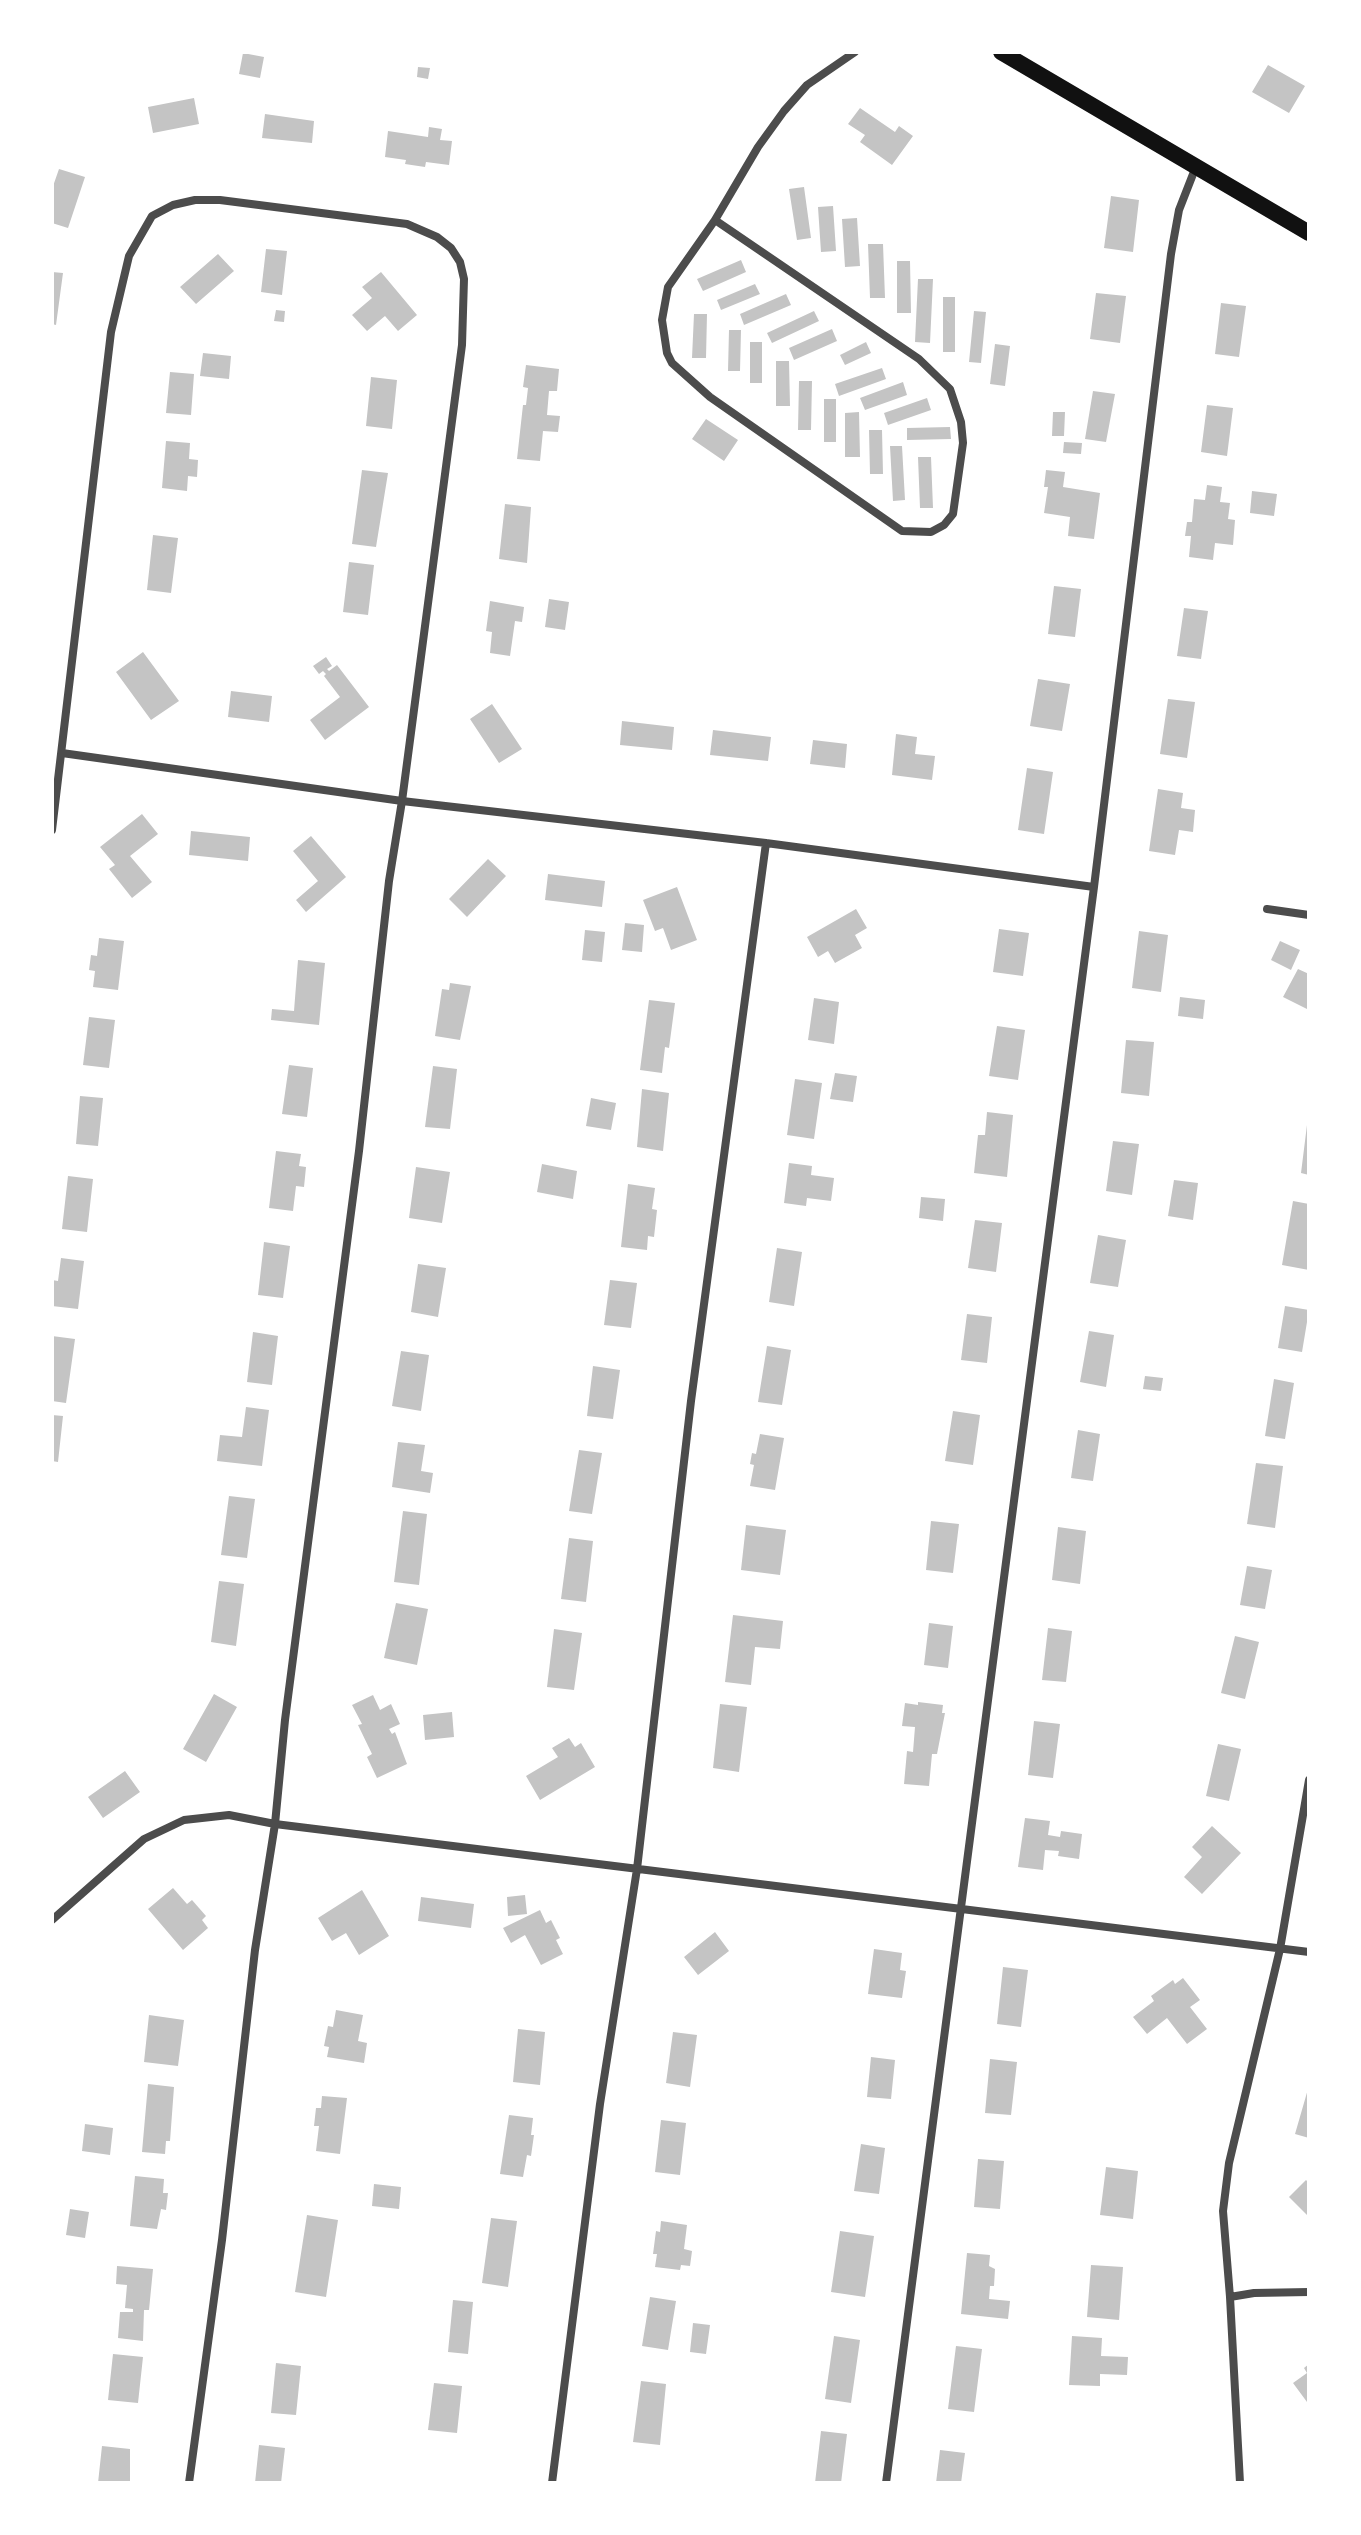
<!DOCTYPE html>
<html>
<head>
<meta charset="utf-8">
<style>
  body { margin:0 }
  #map { position:relative; width:1361px; height:2535px; overflow:hidden; background:#fff; font-family:"Source Sans 3",sans-serif }
  canvas { display:block }
  .frame { position:absolute; inset:0; border:54px solid #fff; pointer-events:none }
</style>
</head>
<body>
<div id="map">
<canvas width="1361" height="2535"></canvas>
<div class="frame"></div>
</div>
<script>
const ctx = document.querySelector('canvas').getContext('2d');
ctx.lineJoin = 'round';
function paint(path, color) { ctx.fillStyle = color; ctx.fill(path, 'evenodd'); }
const toPath = rows => new Path2D(rows.map(r => 'M' + r).join(''));
function trace(path, color, width, dash) { ctx.strokeStyle = color; ctx.lineWidth = width; ctx.lineCap = dash ? 'butt' : 'round'; ctx.setLineDash(dash || []); ctx.stroke(path); }
const building = toPath([
  [243,53,264,57,260,78,239,74],
  [1268,65,1305,86,1289,113,1252,92],
  [418,67,430,68,428,79,417,77],
  [194,98,199,124,153,133,148,107],
  [860,108,895,132,899,126,913,136,892,165,860,142,865,135,848,124],
  [265,114,314,121,312,143,262,138],
  [429,127,442,129,440,140,452,141,449,165,426,162,425,167,405,164,406,160,385,157,388,131,428,137],
  [59,169,85,177,68,228,52,223,52,189],
  [804,187,811,238,797,240,789,189],
  [1111,196,1139,200,1133,252,1104,248],
  [833,206,836,251,821,252,818,207],
  [857,218,860,266,845,267,842,219],
  [868,244,883,244,885,298,870,298],
  [266,249,287,251,282,295,261,292],
  [218,254,234,271,196,304,180,287],
  [741,260,746,272,703,291,697,279],
  [897,261,910,261,911,313,897,313],
  [52,272,63,273,56,325,52,324],
  [381,272,417,315,398,331,385,316,367,331,352,315,372,298,362,287],
  [918,279,933,279,930,343,915,342],
  [755,284,760,294,721,310,717,300],
  [1096,293,1126,296,1120,343,1090,339],
  [786,294,791,305,744,325,740,314],
  [943,297,955,297,955,352,943,352],
  [1221,303,1246,306,1239,357,1215,354],
  [276,310,285,311,284,322,274,321],
  [814,311,819,321,772,343,767,333],
  [974,311,986,312,981,363,969,362],
  [694,314,707,314,706,358,692,358],
  [832,329,837,341,794,360,789,348],
  [729,330,741,330,740,371,728,371],
  [750,342,762,342,762,383,750,383],
  [866,342,871,353,845,365,840,355],
  [995,344,1010,346,1005,386,990,384],
  [203,353,231,356,229,379,200,376],
  [776,361,789,361,790,406,776,406],
  [526,365,559,369,557,391,549,391,547,415,560,416,558,432,543,431,540,461,517,459,523,405,526,405,528,388,523,387],
  [882,368,886,379,839,396,835,384],
  [170,372,194,374,191,415,166,413],
  [371,377,397,380,392,429,366,426],
  [799,381,812,381,811,430,798,430],
  [903,382,907,395,865,410,860,398],
  [1093,391,1115,394,1106,442,1085,439],
  [927,398,931,410,888,425,884,413],
  [824,399,836,399,836,442,824,442],
  [1207,405,1233,408,1227,456,1201,452],
  [859,412,860,457,845,457,845,413],
  [1053,412,1065,412,1064,436,1052,436],
  [706,419,738,440,724,461,692,439],
  [950,427,951,439,907,440,907,428],
  [869,430,882,430,883,474,870,474],
  [166,441,190,443,189,459,198,460,197,477,188,476,187,491,162,488],
  [1064,442,1082,443,1081,454,1063,453],
  [890,446,902,446,905,500,893,501],
  [918,457,931,457,933,508,920,508],
  [362,470,388,473,376,547,352,544],
  [1046,470,1065,472,1063,487,1100,493,1094,539,1068,536,1070,517,1044,513,1048,487,1044,487],
  [1207,485,1222,487,1220,502,1230,503,1228,519,1235,520,1233,545,1215,543,1213,560,1189,557,1191,536,1185,536,1187,522,1192,522,1194,499,1205,500],
  [1252,491,1277,494,1274,516,1250,513],
  [505,504,531,507,527,563,499,559],
  [153,535,178,538,171,593,147,590],
  [349,562,374,565,368,615,343,612],
  [1054,586,1081,589,1075,637,1048,634],
  [549,599,569,602,565,630,545,627],
  [490,601,524,607,522,622,515,621,510,656,490,653,492,632,486,631],
  [1184,608,1208,611,1201,659,1177,656],
  [143,652,179,701,151,720,116,672],
  [326,657,332,666,327,669,329,671,337,665,369,707,325,740,310,720,340,697,324,676,326,674,323,671,319,674,313,666],
  [1038,679,1070,684,1062,731,1030,726],
  [231,691,272,696,269,722,228,717],
  [1168,699,1195,702,1187,758,1160,754],
  [492,704,522,749,499,763,470,719],
  [622,721,674,727,672,750,620,745],
  [713,730,771,737,768,761,710,755],
  [896,734,917,737,915,754,935,756,932,780,892,775],
  [813,740,847,744,845,768,810,764],
  [1027,768,1053,772,1044,834,1018,830],
  [1158,789,1183,793,1181,808,1195,810,1193,832,1179,830,1175,855,1149,851],
  [142,814,158,834,130,856,152,882,132,898,109,869,115,865,100,847],
  [191,831,250,837,248,861,189,855],
  [311,836,346,877,306,912,296,900,318,881,293,851],
  [488,859,506,876,467,917,449,899],
  [548,874,605,881,602,907,545,900],
  [677,887,697,940,671,950,663,928,655,931,643,900],
  [856,909,867,928,855,935,862,948,835,963,828,951,818,957,807,937],
  [625,923,644,925,642,952,622,950],
  [999,929,1029,933,1023,976,993,972],
  [585,930,605,932,602,962,582,960],
  [1139,931,1168,935,1161,992,1132,988],
  [99,938,124,941,118,990,93,987,95,971,89,970,91,955,97,956],
  [1280,941,1300,950,1291,970,1271,960],
  [298,960,325,963,319,1025,271,1020,272,1009,294,1011],
  [1298,969,1309,974,1309,1010,1283,997],
  [450,983,471,986,460,1040,435,1036,442,989,449,990],
  [1180,997,1205,1000,1203,1019,1178,1016],
  [814,998,839,1002,834,1044,808,1040],
  [649,1000,675,1003,669,1048,665,1047,662,1073,640,1070],
  [89,1017,115,1020,109,1068,83,1065],
  [997,1026,1025,1030,1018,1080,989,1076],
  [1126,1040,1154,1042,1149,1096,1121,1093],
  [289,1065,313,1068,307,1117,282,1114],
  [433,1066,457,1069,450,1129,425,1127],
  [835,1073,857,1076,853,1102,830,1099],
  [795,1079,822,1083,814,1139,787,1135],
  [642,1089,669,1093,663,1151,637,1147],
  [80,1096,103,1098,98,1146,76,1144],
  [591,1098,616,1103,611,1130,586,1126],
  [987,1112,1013,1115,1007,1177,974,1173,978,1135,985,1135],
  [1307,1125,1309,1126,1309,1175,1301,1173],
  [1113,1141,1139,1144,1132,1195,1106,1191],
  [276,1151,301,1154,299,1166,306,1167,304,1187,296,1186,293,1211,269,1208],
  [789,1163,812,1166,811,1175,834,1178,831,1201,807,1198,806,1206,784,1203],
  [542,1164,577,1171,573,1199,537,1192],
  [416,1167,450,1172,442,1223,409,1218],
  [68,1176,93,1179,87,1232,62,1229],
  [1174,1180,1198,1183,1193,1220,1168,1216],
  [628,1184,655,1188,652,1209,657,1210,654,1237,648,1236,647,1250,621,1247],
  [921,1197,945,1199,943,1221,919,1218],
  [1293,1201,1309,1204,1309,1270,1282,1265],
  [975,1220,1002,1223,996,1272,968,1268],
  [1098,1235,1126,1240,1118,1287,1090,1283],
  [264,1242,290,1246,283,1298,258,1295],
  [777,1248,802,1252,794,1306,769,1302],
  [61,1258,84,1261,78,1309,52,1306,52,1280,58,1281],
  [418,1264,446,1268,438,1317,411,1312],
  [610,1280,637,1283,631,1328,604,1325],
  [1285,1306,1309,1310,1302,1352,1278,1348],
  [967,1314,992,1317,987,1363,961,1360],
  [1089,1331,1114,1335,1106,1387,1080,1382],
  [253,1332,278,1336,272,1385,247,1382],
  [52,1336,75,1339,66,1403,52,1401],
  [767,1346,791,1350,782,1405,758,1402],
  [401,1351,429,1355,421,1411,392,1406],
  [593,1366,620,1370,613,1419,587,1416],
  [1145,1376,1163,1378,1161,1391,1143,1389],
  [1274,1379,1294,1383,1285,1439,1265,1436],
  [246,1407,269,1410,262,1466,217,1461,220,1435,242,1437],
  [953,1411,980,1415,973,1465,945,1461],
  [52,1415,63,1416,58,1462,52,1461],
  [1078,1430,1100,1434,1093,1481,1071,1478],
  [760,1434,784,1438,775,1490,750,1486,754,1465,750,1464,752,1453,756,1454],
  [398,1442,425,1445,421,1471,433,1473,430,1493,392,1487],
  [579,1450,602,1453,592,1514,569,1511],
  [1256,1463,1283,1466,1275,1528,1247,1524],
  [229,1496,255,1499,247,1558,221,1555],
  [403,1511,427,1514,419,1585,394,1582],
  [931,1521,959,1524,953,1573,926,1570],
  [746,1525,786,1530,780,1575,741,1570],
  [1058,1527,1086,1531,1080,1584,1052,1580],
  [569,1538,593,1541,586,1602,561,1599],
  [1247,1566,1272,1570,1265,1609,1240,1605],
  [219,1581,244,1584,236,1646,211,1642],
  [396,1603,428,1609,417,1665,384,1658],
  [733,1615,783,1621,780,1649,755,1647,751,1685,725,1682],
  [929,1623,953,1626,948,1668,924,1665],
  [1048,1628,1072,1631,1066,1682,1042,1680],
  [554,1629,582,1633,574,1690,547,1687],
  [1235,1636,1259,1642,1245,1699,1221,1693],
  [214,1694,237,1707,206,1762,183,1749],
  [373,1695,380,1710,391,1704,400,1724,389,1729,392,1734,395,1732,407,1764,377,1778,367,1757,372,1754,358,1725,362,1724,352,1705],
  [918,1702,943,1705,942,1713,945,1713,937,1754,932,1754,929,1786,904,1784,907,1751,913,1752,915,1727,902,1726,905,1703,918,1705],
  [720,1704,747,1707,739,1772,713,1768],
  [452,1712,454,1737,425,1740,423,1715],
  [1034,1721,1060,1724,1053,1778,1028,1775],
  [569,1738,575,1747,581,1743,595,1767,540,1800,526,1776,558,1757,552,1748],
  [1218,1744,1241,1749,1229,1801,1206,1796],
  [125,1771,140,1792,103,1818,88,1797],
  [1025,1818,1050,1821,1048,1835,1060,1837,1061,1831,1082,1834,1079,1859,1058,1856,1059,1851,1045,1850,1043,1870,1018,1867],
  [1212,1826,1241,1853,1202,1894,1184,1877,1202,1857,1192,1847],
  [173,1888,187,1904,192,1900,206,1916,202,1920,208,1928,183,1950,148,1909],
  [362,1890,389,1936,359,1955,346,1933,332,1941,318,1918],
  [525,1895,527,1914,508,1916,507,1897],
  [421,1897,474,1904,471,1928,418,1921],
  [540,1910,546,1923,551,1920,560,1938,556,1940,563,1954,541,1965,525,1935,511,1943,503,1928],
  [715,1932,729,1951,698,1975,684,1957],
  [874,1949,902,1953,900,1970,906,1971,902,1998,868,1994],
  [1003,1967,1028,1970,1021,2027,997,2024],
  [1183,1978,1200,2000,1190,2007,1207,2029,1187,2044,1167,2018,1147,2034,1133,2017,1154,2001,1151,1996,1173,1980,1175,1984],
  [336,2010,363,2015,358,2041,367,2043,364,2063,327,2057,329,2047,324,2046,328,2026,333,2027],
  [149,2015,184,2020,178,2066,144,2062],
  [518,2029,545,2032,540,2085,513,2082],
  [673,2032,697,2035,690,2087,666,2083],
  [871,2057,895,2060,891,2099,867,2097],
  [990,2059,1017,2062,1011,2115,985,2113],
  [148,2084,174,2087,170,2141,166,2141,165,2154,142,2152],
  [1308,2089,1309,2089,1309,2138,1295,2134],
  [322,2096,347,2098,340,2154,316,2151,319,2126,314,2126,316,2108,321,2108],
  [509,2115,533,2118,531,2135,534,2135,531,2156,527,2155,523,2177,500,2174],
  [661,2120,686,2123,680,2175,655,2172],
  [85,2124,113,2128,110,2155,82,2151],
  [861,2144,885,2148,879,2194,854,2191],
  [978,2159,1004,2161,1000,2209,974,2207],
  [1106,2167,1138,2171,1133,2219,1100,2215],
  [135,2176,164,2179,163,2193,168,2193,166,2210,161,2209,157,2229,130,2226],
  [1306,2180,1309,2183,1309,2217,1289,2197],
  [374,2184,401,2187,399,2209,372,2206],
  [70,2209,89,2212,85,2238,66,2235],
  [307,2215,338,2220,326,2297,295,2292],
  [491,2218,517,2221,508,2287,482,2283],
  [661,2221,687,2225,684,2249,692,2251,690,2266,681,2265,680,2270,655,2267,657,2254,653,2254,656,2231,660,2232],
  [840,2231,874,2236,865,2297,831,2292],
  [967,2253,990,2255,989,2266,995,2269,994,2286,990,2286,989,2299,1010,2301,1008,2319,961,2314],
  [1091,2265,1123,2267,1119,2320,1087,2317],
  [117,2266,153,2269,149,2310,144,2310,143,2341,118,2338,120,2312,133,2312,133,2309,125,2308,127,2285,116,2284],
  [650,2297,676,2301,668,2350,642,2346],
  [453,2300,473,2302,468,2354,448,2352],
  [693,2323,710,2325,706,2354,690,2352],
  [834,2336,860,2340,851,2403,825,2399],
  [1072,2336,1102,2338,1101,2356,1128,2357,1127,2375,1100,2374,1100,2386,1069,2385],
  [956,2346,982,2349,974,2412,948,2409],
  [113,2354,143,2357,138,2403,108,2400],
  [276,2363,301,2366,296,2415,271,2413],
  [1309,2364,1309,2401,1307,2402,1293,2383,1307,2373,1304,2368],
  [641,2381,666,2384,660,2445,633,2442],
  [434,2383,462,2386,457,2433,428,2430],
  [821,2431,847,2434,841,2483,815,2483],
  [259,2445,285,2448,281,2483,255,2483],
  [102,2446,130,2449,130,2483,98,2483],
  [940,2450,965,2453,961,2483,936,2483]
]);
const minor = toPath([
  [715,220,919,359,950,389,961,422,963,443,953,514,944,525,931,532,902,531,710,397,672,363,667,353,662,320,668,287,715,220,758,147,784,111,807,85,855,52],
  [62,753,402,801,766,843,1094,887],
  [52,830,111,332,129,256,152,216,173,205,195,200,220,200,407,224,437,237,451,248,460,262,464,279,462,345,402,801,389,881,359,1151,285,1720,275,1824,255,1950,222,2240,189,2483],
  [1267,909,1309,915],
  [52,1920,144,1839,184,1820,229,1815,275,1824,1309,1952],
  [1230,2297,1254,2293,1309,2292],
  [552,2483,600,2104,637,1869,691,1401,766,843],
  [886,2483,1094,887,1171,254,1179,210,1195,169],
  [1240,2483,1230,2297,1223,2211,1229,2163,1280,1949,1309,1780]
]);
const secondary = toPath([
  [1001,52,1309,233]
]);
paint(building, '#c4c4c4');
trace(minor, '#4c4c4c', 8);
trace(secondary, '#111', 16);
</script>
</body>
</html>
